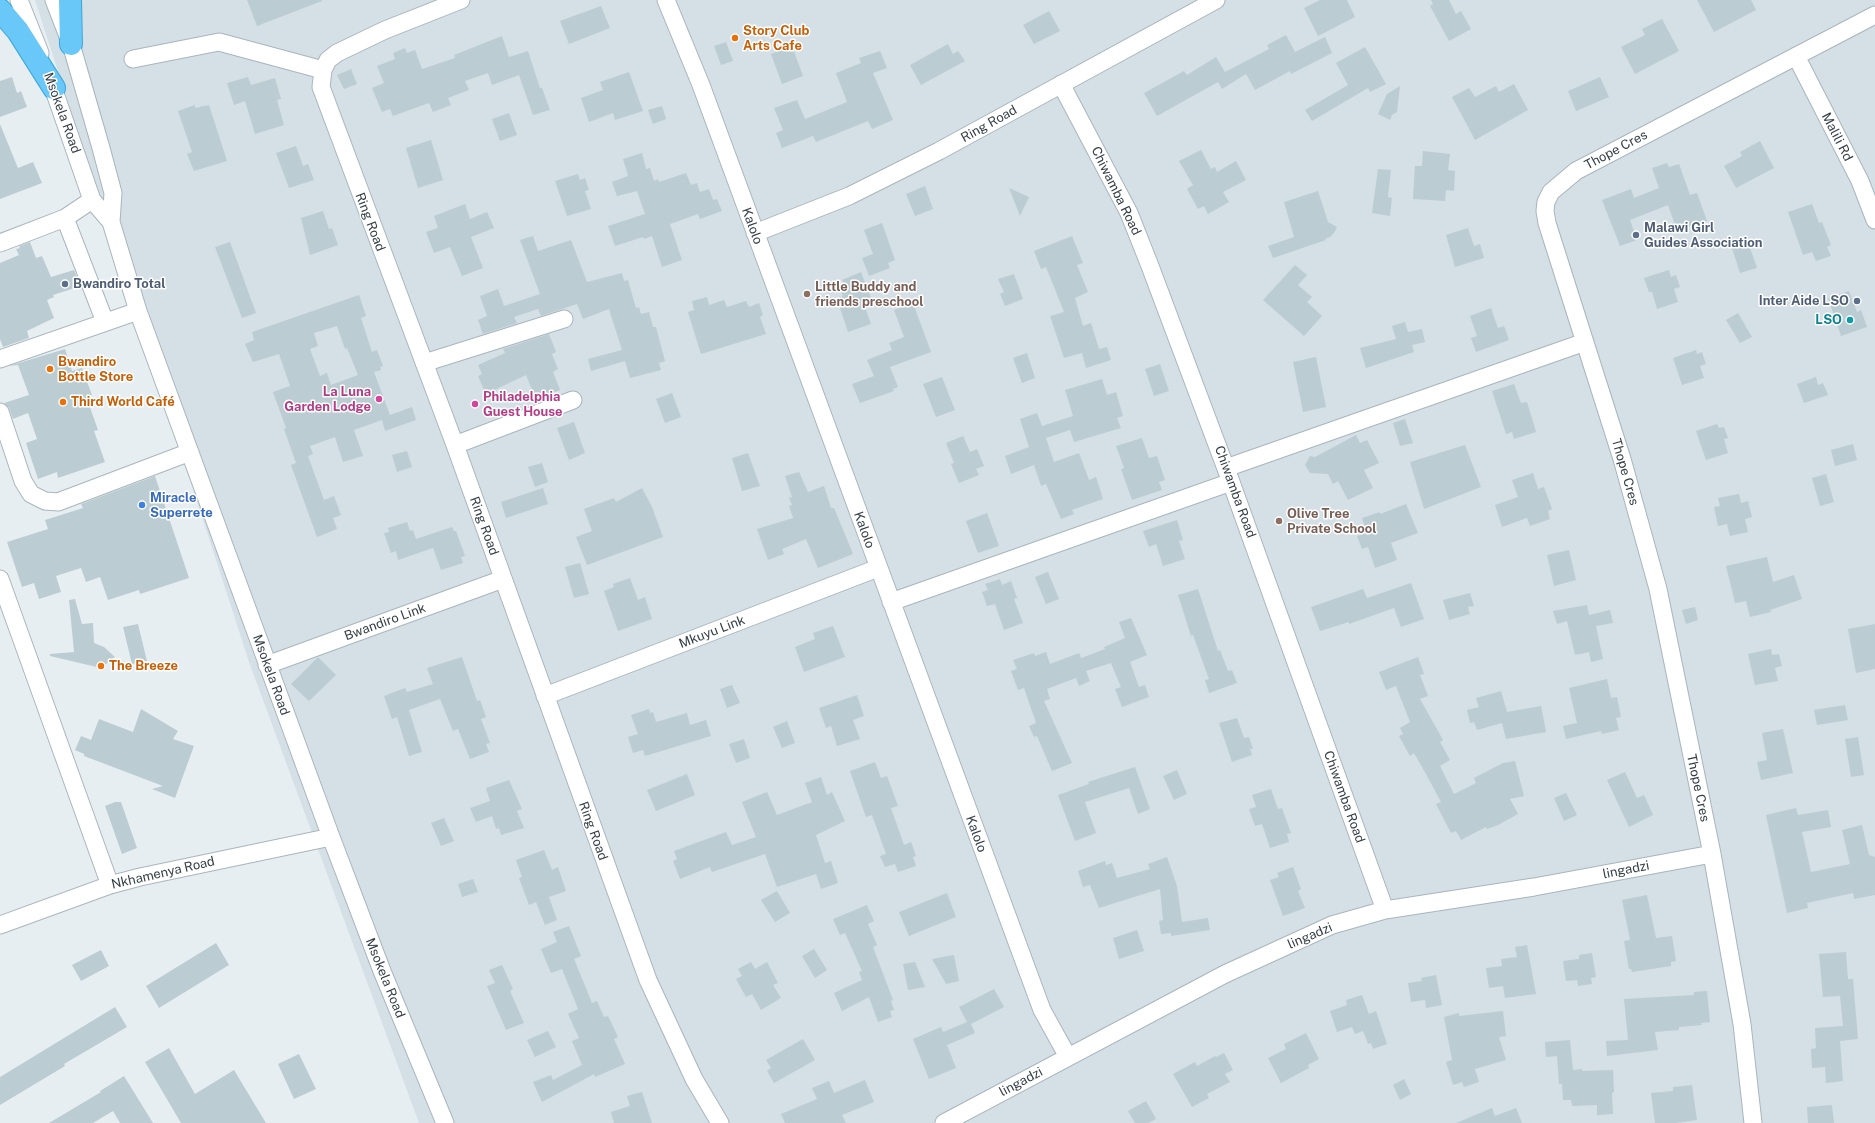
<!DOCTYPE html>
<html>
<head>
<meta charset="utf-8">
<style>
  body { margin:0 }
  canvas { display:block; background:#e6eef2 }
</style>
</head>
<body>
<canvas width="1875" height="1123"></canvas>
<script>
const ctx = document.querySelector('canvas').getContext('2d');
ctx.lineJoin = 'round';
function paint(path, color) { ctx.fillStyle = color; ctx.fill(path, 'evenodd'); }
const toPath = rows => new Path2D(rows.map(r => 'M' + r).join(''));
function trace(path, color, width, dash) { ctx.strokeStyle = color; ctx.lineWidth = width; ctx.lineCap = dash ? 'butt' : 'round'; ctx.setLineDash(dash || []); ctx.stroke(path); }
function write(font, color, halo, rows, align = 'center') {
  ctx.font = font + ' "Public Sans",sans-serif'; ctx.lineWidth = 3; ctx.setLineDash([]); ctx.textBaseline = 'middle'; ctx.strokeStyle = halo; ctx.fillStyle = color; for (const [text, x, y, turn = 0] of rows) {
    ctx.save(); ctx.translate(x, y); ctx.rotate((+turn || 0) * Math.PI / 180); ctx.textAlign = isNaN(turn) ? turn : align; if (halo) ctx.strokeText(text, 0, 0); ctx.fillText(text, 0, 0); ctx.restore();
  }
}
const residential = toPath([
  [35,0,1875,0,1875,1123,419,1123,249,662]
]);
const building = toPath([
  [247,0,322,0,322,1,257,26],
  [1320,0,1347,0,1355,17,1318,36,1304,8],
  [1431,0,1449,0,1456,14,1461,11,1471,29,1449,41,1430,6,1433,4],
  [1697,0,1751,0,1756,10,1714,32],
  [601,6,610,28,569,44,560,21],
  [1049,11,1060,31,1034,44,1023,25],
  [1662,19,1679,51,1635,74,1621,47,1645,35,1642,29],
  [1286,35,1295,52,1325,37,1332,53,1291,74,1290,71,1255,90,1246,74,1222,89,1218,82,1157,116,1144,93,1184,71,1187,75,1216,57,1225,72,1269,49,1267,45],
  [502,36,509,57,528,51,540,88,542,88,550,110,533,115,519,75,492,85,488,73,465,81,469,90,448,98,451,105,433,112,429,103,393,116,390,109,382,112,372,88,384,83,377,66,395,59,393,53,405,48,407,53,415,50,422,69,455,58,454,55],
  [726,42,733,61,721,65,714,46],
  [948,44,953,54,958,51,965,61,921,85,910,65],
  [792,46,803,76,782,84,771,54],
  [1365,47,1386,84,1370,92,1368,88,1312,121,1305,110,1348,85,1336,63],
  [880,51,887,68,873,73,893,120,872,129,868,121,816,142,813,136,782,148,776,133,783,130,774,108,797,100,805,119,847,102,836,73,861,63,859,58],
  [351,69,357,84,344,89,337,75],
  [629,72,643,111,615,120,613,113,589,122,581,98,603,90,600,82],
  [12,77,17,93,21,91,27,107,0,117,0,81],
  [248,77,251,85,275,78,281,99,277,100,284,125,255,134,245,101,234,105,227,83],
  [1600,77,1609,97,1576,111,1568,91],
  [1514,84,1528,110,1475,140,1452,97,1469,88,1475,97,1496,86,1499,92],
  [1400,86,1397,112,1392,115,1390,120,1378,114,1387,94],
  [195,105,195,108,209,105,227,161,194,171,187,154,192,152,178,111],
  [662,106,666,119,653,124,648,110],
  [509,113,517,135,500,141,492,119],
  [0,124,18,168,33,162,42,183,0,199],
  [431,140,443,180,418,188,406,148],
  [1760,141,1774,168,1736,188,1724,166,1742,156,1740,152],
  [296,146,303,166,308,164,314,180,289,188,276,153],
  [1201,150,1211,169,1215,167,1217,172,1236,161,1246,180,1223,192,1229,202,1208,214,1204,206,1198,209,1187,189,1193,185,1179,161],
  [1423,151,1450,154,1448,170,1455,171,1454,191,1446,190,1445,201,1413,199,1415,166,1422,166],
  [642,153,646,169,650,168,654,181,658,179,659,182,686,173,691,185,697,183,700,192,709,189,713,200,717,199,722,211,700,219,698,214,670,224,682,260,662,267,652,236,644,239,643,237,615,246,608,226,645,214,637,191,617,196,612,182,628,176,623,159],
  [1667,163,1669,167,1679,164,1690,195,1697,193,1707,221,1677,231,1668,205,1630,220,1637,240,1620,246,1602,200,1631,189,1634,198,1659,188,1652,168],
  [1378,169,1391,170,1388,197,1392,198,1390,216,1372,213],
  [578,174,580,180,585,178,589,190,585,191,591,209,567,216,555,181],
  [925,186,933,209,915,216,906,194],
  [1009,188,1029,197,1020,216],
  [1318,191,1328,222,1337,227,1334,233,1330,237,1325,239,1326,240,1273,258,1268,246,1294,237,1284,202],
  [465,204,470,219,487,212,494,228,471,237,483,268,462,276,450,247,434,253,426,232,438,228,434,216],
  [1812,204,1819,223,1822,222,1831,245,1827,247,1831,256,1816,261,1812,252,1803,255,1788,212],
  [323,211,329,229,332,228,338,245,310,255,301,218],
  [882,223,895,260,888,263,890,268,869,276,862,258,873,254,864,230],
  [1468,228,1474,246,1480,244,1484,258,1455,267,1446,235],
  [533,236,538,251,571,240,587,282,622,273,624,281,628,280,636,308,639,307,641,314,649,312,653,327,656,327,665,361,659,363,661,370,630,378,625,361,591,371,588,359,622,350,609,309,583,319,577,304,541,316,538,309,514,317,517,323,483,334,478,320,487,316,480,296,498,289,504,306,540,294,520,240],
  [1072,236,1083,263,1077,265,1088,292,1075,298,1083,326,1091,323,1099,349,1107,347,1111,360,1086,368,1082,353,1064,358,1050,316,1064,312,1046,267,1041,269,1034,251],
  [1746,236,1757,268,1740,273,1730,242],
  [30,242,36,258,42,256,51,277,74,270,81,286,53,295,54,297,47,300,54,318,27,331,29,338,3,347,0,339,0,263,19,255,16,249,20,248,19,246],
  [230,242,256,313,242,318,215,247],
  [1295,265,1307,275,1298,285,1312,297,1307,302,1322,316,1304,336,1263,300],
  [1669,270,1671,277,1676,275,1680,287,1674,289,1678,302,1657,309,1652,292,1649,292,1644,278],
  [861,272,871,298,863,301,871,324,848,332,837,299,843,296,839,285,844,284,842,280],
  [1014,274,1023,299,1005,306,1000,294,1004,292,998,279],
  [1849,291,1857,312,1861,310,1867,327,1841,336,1828,298],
  [359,295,366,316,361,318,372,352,377,350,383,366,380,367,381,370,374,372,390,415,412,407,416,420,385,431,382,420,354,430,363,456,343,462,335,437,310,446,313,454,308,456,324,500,334,496,341,515,333,518,337,529,317,537,291,465,296,463,284,429,286,428,273,392,290,386,279,354,253,362,245,344,254,340,252,332],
  [337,326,345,349,347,348,358,375,331,385,327,373,320,376,310,349,318,346,314,333],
  [707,297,709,305,724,300,727,307,746,301,749,307,759,303,763,315,760,317,766,334,701,354,688,312,694,310,692,301],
  [913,303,931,352,890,367,898,387,893,389,894,391,860,403,852,384,874,376,867,360,892,350,889,343,904,337,894,310],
  [1491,308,1498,328,1504,326,1509,340,1476,352,1471,338,1477,336,1470,316],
  [1738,313,1752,337,1740,343,1726,320],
  [1405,322,1408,332,1422,329,1425,342,1412,345,1414,352,1366,368,1360,348,1396,339,1392,326],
  [549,334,556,352,552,354,558,369,553,372,560,390,536,399,526,375,486,394,478,376,482,374,478,365,505,353,503,349],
  [65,349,72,371,82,368,92,395,86,396,98,430,94,431,105,462,58,478,57,472,38,479,26,443,37,439,28,413,13,419,9,408,4,403,29,395,18,365,9,366],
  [1696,350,1697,354,1702,352,1706,364,1700,366,1704,378,1682,385,1673,358],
  [1027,353,1035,378,1022,383,1013,358],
  [1316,357,1326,407,1303,412,1293,362],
  [1160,364,1169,391,1154,396,1145,369],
  [942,377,955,410,936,417,923,384],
  [1816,377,1818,385,1823,383,1828,395,1804,403,1797,384],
  [1102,379,1107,395,1116,392,1123,416,1117,418,1121,428,1074,442,1070,430,1046,438,1054,462,1079,453,1089,480,1096,477,1103,499,1072,510,1074,514,1061,519,1046,484,1041,486,1034,465,1011,474,1005,456,1029,447,1020,419,1037,413,1042,426,1073,416,1065,390],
  [1514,384,1521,403,1527,402,1536,432,1514,439,1512,432,1506,434,1492,391],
  [672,393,681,417,665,423,656,399],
  [1405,419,1413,443,1400,446,1393,423],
  [574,422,585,453,569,460,557,428],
  [1717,424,1719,428,1724,427,1728,438,1724,439,1728,453,1706,460,1696,431],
  [1356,435,1360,443,1367,440,1379,463,1364,470,1373,488,1348,500,1338,481,1333,484,1328,474,1310,473,1305,465,1310,456,1315,457],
  [963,436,970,452,977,449,984,466,976,469,979,475,959,483,951,464,954,463,946,443],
  [1142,438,1149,458,1157,456,1165,480,1159,482,1162,490,1132,500,1121,469,1124,468,1116,446],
  [1853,444,1857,460,1835,466,1831,450],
  [1465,445,1481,487,1424,509,1410,462],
  [407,451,412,467,397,472,392,455],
  [748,453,760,486,742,491,732,458],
  [542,463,548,482,535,487,528,467],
  [799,472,808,492,824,486,831,508,834,508,853,554,818,568,806,539,782,549,784,554,768,560,757,529,793,518,789,506,792,505,789,498,792,497,785,476],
  [1533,473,1538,489,1544,487,1552,509,1548,511,1550,519,1530,526,1527,518,1502,527,1495,505,1518,497,1512,480],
  [1826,474,1834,502,1820,506,1812,478],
  [155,476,189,578,140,594,139,590,108,600,100,577,86,582,81,568,56,576,61,592,39,599,34,583,22,587,7,542,48,529,45,520,83,508,81,504],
  [543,488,548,504,506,518,501,502],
  [642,488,652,507,663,537,587,565,576,537,592,531,584,509,614,498,616,502],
  [1739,494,1741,503,1748,501,1752,517,1745,519,1748,532,1730,536,1727,524,1718,526,1714,507,1720,506,1718,498],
  [1406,504,1418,533,1391,543,1397,560,1375,568,1368,547,1362,549,1357,536,1367,533,1362,518,1380,512,1380,514],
  [987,513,999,546,978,553,966,521],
  [1177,520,1183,540,1179,541,1185,559,1163,566,1156,544,1149,547,1143,531],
  [407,522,410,531,413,530,416,539,452,527,454,531,456,531,465,556,461,557,463,563,441,570,433,548,398,560,396,551,391,553,384,533,389,532,388,528],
  [1569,550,1576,580,1554,586,1547,555],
  [1767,557,1773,582,1794,575,1802,599,1770,610,1771,612,1750,617,1746,601,1735,603,1726,566],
  [580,563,589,594,574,598,565,567],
  [1048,572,1059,599,1046,604,1035,577],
  [630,578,638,600,645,597,652,619,618,631,604,591,614,587,613,584],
  [1000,579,1002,585,1011,581,1017,598,1014,599,1023,623,1004,630,995,604,987,606,982,592,988,590,985,584],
  [1411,583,1424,619,1401,627,1394,608,1349,624,1349,622,1320,631,1311,607,1363,589,1367,598],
  [1198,589,1218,651,1220,650,1228,671,1232,670,1237,683,1209,693,1205,680,1209,679,1193,635,1191,636,1178,595],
  [1470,593,1474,606,1468,607,1470,614,1449,620,1443,600],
  [75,599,82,624,93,623,94,643,104,647,115,657,101,668,50,656,50,654,74,652,69,600],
  [1587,605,1589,615,1610,610,1613,623,1596,626,1603,659,1591,662,1589,652,1575,655,1567,621,1557,624,1553,611],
  [1695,607,1698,620,1686,624,1682,610],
  [1131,618,1147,655,1130,662,1139,687,1145,685,1149,697,1122,707,1115,689,1121,687,1111,663,1086,671,1090,681,1079,686,1076,678,1047,689,1050,699,1044,701,1072,763,1052,771,1037,736,1034,737,1029,726,1036,723,1024,688,1018,690,1011,671,1017,669,1013,660,1034,653,1035,656,1046,652,1050,664,1079,653,1081,658,1105,649,1104,647,1125,638,1119,622],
  [138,624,147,661,132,664,123,627],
  [1875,624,1875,669,1856,673,1848,629],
  [833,626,845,657,804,672,795,647,815,639,813,633],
  [1771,649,1772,655,1779,654,1782,666,1775,668,1778,681,1755,685,1748,654],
  [318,657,336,675,309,701,291,684],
  [462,657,477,701,480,700,486,717,481,719,490,743,486,744,489,752,470,759,458,729,453,731,440,699,409,710,422,752,409,756,397,717,392,719,384,696,405,688,407,692,433,684,427,668],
  [1418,657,1424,674,1420,675,1428,696,1420,699,1443,740,1440,742,1450,760,1440,766,1454,794,1476,783,1474,778,1503,763,1515,761,1524,796,1510,799,1518,814,1498,825,1487,829,1486,827,1461,840,1456,831,1451,833,1436,804,1441,802,1426,774,1414,753,1410,756,1399,736,1403,734,1400,728,1410,722,1396,686,1386,690,1379,672],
  [1607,679,1611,698,1617,697,1621,717,1616,718,1619,730,1602,734,1601,731,1566,739,1563,726,1577,723,1569,688],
  [732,685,740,703,727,708,720,689],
  [1501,691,1507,712,1541,706,1546,732,1506,739,1502,723,1477,730,1474,722,1470,723,1467,710,1479,707,1476,698],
  [857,695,864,716,853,720,860,739,837,746,831,726,826,728,819,708],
  [1845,705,1848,720,1817,725,1814,710],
  [141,709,178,731,173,739,194,746,175,798,152,789,163,786,84,756,84,754,75,750,81,736,91,740,99,719,133,732],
  [649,709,650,713,653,712,656,722,687,713,690,725,706,720,711,736,645,756,643,750,633,753,628,737,638,734,631,715],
  [1237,718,1244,738,1249,737,1253,749,1250,749,1252,755,1232,762,1219,723],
  [787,721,795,743,782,748,773,727],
  [1783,729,1793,773,1761,780,1757,762,1767,760,1762,733],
  [1858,737,1864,775,1851,777,1845,739],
  [744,739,750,758,736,763,729,744],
  [875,762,881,778,887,776,898,806,891,808,904,845,911,842,916,856,913,857,916,866,898,872,895,864,885,867,880,856,886,854,872,815,866,817,850,771],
  [1135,767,1150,809,1138,814,1129,788,1085,802,1096,833,1075,841,1058,795,1089,784,1088,782],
  [1177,770,1187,794,1174,800,1163,776],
  [1625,772,1637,798,1644,795,1653,815,1629,827,1607,780],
  [687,774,695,795,656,811,647,790],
  [821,777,827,795,832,792,845,821,816,835,825,863,831,861,838,883,821,889,816,874,777,887,765,854,712,872,710,867,680,879,673,861,677,859,674,851,726,832,732,845,756,837,742,802,767,792,777,815,812,802,805,783],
  [509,780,522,809,517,811,524,828,501,835,499,828,496,829,492,816,476,822,470,808,490,801,486,788],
  [1271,789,1278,809,1282,808,1291,833,1287,834,1289,842,1270,848,1262,824,1255,826,1249,809,1256,807,1252,795],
  [1566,793,1577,815,1564,821,1554,798],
  [115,802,121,802,137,848,122,854,105,806],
  [1796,808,1798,815,1828,810,1831,827,1802,832,1811,872,1850,864,1842,830,1862,825,1869,855,1875,857,1875,895,1854,899,1853,893,1807,903,1808,908,1787,913,1766,815],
  [444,818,454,841,441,846,431,823],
  [544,850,552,870,558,867,566,891,549,897,557,920,545,925,536,902,529,905,519,878,522,877,516,860],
  [1167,857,1177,886,1182,922,1208,918,1210,930,1171,936,1171,933,1161,934,1159,921,1163,920,1160,889,1099,908,1090,885,1083,887,1078,871,1105,861,1106,865,1112,863,1117,878,1150,869,1148,864],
  [1293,867,1301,889,1298,891,1305,908,1283,916,1270,880,1279,877,1277,873],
  [473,879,478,892,462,897,458,884],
  [777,891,790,913,775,922,761,900],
  [947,893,956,917,909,936,899,912],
  [1647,895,1656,938,1672,936,1676,961,1671,962,1671,966,1632,972,1631,969,1629,969,1624,941,1630,940,1622,900],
  [867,905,874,921,868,924,877,945,873,947,893,1000,891,1001,894,1010,890,1011,892,1017,878,1022,869,997,842,1011,834,993,862,980,859,972,862,971,845,933,840,935,833,919],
  [569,926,581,956,574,959,592,1003,597,1001,604,1017,608,1016,618,1037,614,1039,625,1064,595,1077,594,1074,542,1102,533,1082,551,1075,553,1080,582,1065,572,1041,579,1038,568,1014,578,1009,562,969,551,973,541,949,557,942,553,932],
  [1137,930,1144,951,1119,959,1113,938],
  [216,943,229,965,159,1008,146,986],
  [1527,945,1536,994,1505,998,1503,986,1489,988,1486,968,1502,966,1501,959,1517,957,1515,947],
  [814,949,827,970,815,978,802,956],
  [101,950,109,966,81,981,72,965],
  [1846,952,1848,979,1853,979,1858,1039,1840,1041,1843,1081,1826,1083,1825,1067,1812,1068,1811,1049,1816,1048,1815,1028,1843,1026,1840,996,1823,997,1819,954],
  [1592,953,1596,977,1591,978,1592,984,1578,986,1577,980,1566,981,1563,961,1579,959,1579,955],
  [954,955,959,981,946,984,932,959],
  [751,962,755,969,767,962,778,983,773,985,781,998,761,1010,752,994,746,997,736,979,742,976,738,969],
  [915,962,925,987,908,990,903,964],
  [502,965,513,989,510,991,524,1023,506,1030,487,986,495,983,489,970],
  [1436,975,1442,1005,1426,1008,1425,1000,1411,1002,1408,983,1422,981,1421,978],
  [994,989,1004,1007,971,1024,975,1033,947,1045,956,1068,929,1079,913,1039,941,1027,943,1032,967,1022,959,1007],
  [1707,991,1710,1022,1701,1023,1702,1025,1679,1027,1679,1030,1655,1032,1658,1050,1607,1056,1606,1041,1628,1040,1624,999,1694,995,1694,992],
  [1362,995,1369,1014,1376,1011,1387,1044,1373,1049,1371,1043,1368,1044,1363,1031,1355,1034,1352,1027,1337,1032,1330,1011,1347,1005,1346,1000],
  [115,1007,127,1027,64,1064,65,1066,0,1105,0,1077],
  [1503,1011,1506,1036,1499,1037,1506,1060,1475,1069,1479,1082,1464,1087,1462,1082,1453,1085,1446,1062,1452,1060,1444,1017,1459,1013,1459,1016],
  [548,1031,556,1047,535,1057,527,1040],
  [1306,1033,1319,1059,1308,1065,1309,1068,1281,1083,1268,1058,1286,1049,1284,1044],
  [803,1039,815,1060,774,1083,767,1071,771,1068,766,1060],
  [1570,1040,1573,1070,1582,1069,1582,1071,1613,1070,1614,1092,1612,1093,1613,1114,1597,1115,1597,1105,1572,1106,1571,1100,1563,1100,1562,1084,1559,1084,1557,1056,1546,1057,1545,1042],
  [169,1048,195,1094,234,1070,266,1123,181,1123,145,1062],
  [1224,1053,1233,1070,1225,1074,1230,1082,1207,1094,1209,1098,1192,1107,1173,1074,1195,1062,1197,1066,1215,1056,1216,1057],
  [299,1054,316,1089,294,1099,278,1064],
  [124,1076,153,1123,120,1123,113,1111,93,1123,49,1123,101,1092,100,1091],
  [1404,1079,1411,1094,1400,1100,1393,1085],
  [865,1080,874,1102,842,1115,846,1123,785,1123,781,1114,817,1099,812,1088,829,1081,834,1093],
  [1692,1085,1697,1120,1676,1123,1655,1123,1651,1093,1673,1091,1673,1087],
  [642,1092,652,1123,614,1123,611,1112,630,1106,627,1096],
  [1146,1101,1156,1119,1148,1123,1135,1123,1128,1111],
  [1832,1105,1834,1123,1808,1123,1807,1107],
  [1492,1108,1495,1116,1516,1108,1522,1123,1456,1123]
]);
const minor = toPath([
  [19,0,40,53],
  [54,0,71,44,101,148,113,193,111,222,138,311,331,837,382,971,445,1123],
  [461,0,385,30,337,53,328,60,323,70,321,87,455,445,648,980,694,1079,720,1123],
  [666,0,701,85,1042,1010,1068,1057],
  [1796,56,1860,181,1875,220],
  [133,59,219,42,323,70],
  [49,76,92,200,111,222],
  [1061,84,1129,213,1150,266,1231,482,1385,910],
  [65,218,105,322],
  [755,233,849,196,939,151,1216,0],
  [0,243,65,218,92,200],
  [0,359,138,311],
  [424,363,564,319],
  [0,412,23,481,31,494,45,501,58,502,190,452],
  [455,445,573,400],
  [1226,468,1585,342],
  [0,579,110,885],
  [891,602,1231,482],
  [267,665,503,579],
  [545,696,878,568],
  [0,925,110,885,140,877,331,837],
  [944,1123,1225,974,1332,925,1385,910,1534,887,1712,854],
  [1753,1123,1742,1024,1712,854,1658,589,1622,459,1547,223,1545,211,1546,202,1551,192,1576,171,1875,15]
]);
const highway = toPath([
  [70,0,71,44],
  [0,10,18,31,54,88]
]);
const markers = [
  [735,38,4,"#e8710a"],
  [1636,235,4,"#5c6f8a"],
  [65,284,4,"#5c6f8a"],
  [807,294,4,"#8d6e63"],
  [1857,301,4,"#5c6f8a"],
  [1850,320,4,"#0f9aa8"],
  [50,369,4,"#e8710a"],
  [379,399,4,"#d1479c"],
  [63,402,4,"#e8710a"],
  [475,404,4,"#d1479c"],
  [142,505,4,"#3f7fe0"],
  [1279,521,4,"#8d6e63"],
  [101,666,4,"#e8710a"]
];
const foodNames = [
  ["Story Club",743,31],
  ["Arts Cafe",743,46],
  ["Bwandiro",58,362],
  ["Bottle Store",58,377],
  ["Third World Café",71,402],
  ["The Breeze",109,666]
];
const streetNames = [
  ["Msokela Road",62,113,70],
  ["Ring Road",989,124,-29],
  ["Malili Rd",1837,137,63],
  ["Thope Cres",1616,150,-28],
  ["Chiwamba Road",1116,191,64],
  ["Ring Road",370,222,69],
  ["Kalolo",752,226,70],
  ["Thope Cres",1625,472,74],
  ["Chiwamba Road",1235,492,70],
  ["Ring Road",484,526,70],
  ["Kalolo",864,530,70],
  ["Bwandiro Link",385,622,-20],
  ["Mkuyu Link",712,632,-21],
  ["Msokela Road",271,675,70],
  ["Thope Cres",1698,788,78],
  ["Chiwamba Road",1344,797,70],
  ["Ring Road",593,831,70],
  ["Kalolo",976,834,70],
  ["lingadzi",1626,870,-11],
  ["Nkhamenya Road",163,873,-13],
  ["lingadzi",1310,936,-23],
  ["Msokela Road",385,978,68],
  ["lingadzi",1021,1082,-28]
];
const serviceNames = [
  ["Malawi Girl",1644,228],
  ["Guides Association",1644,243],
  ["Bwandiro Total",73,284],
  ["Inter Aide LSO",1849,301,"right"]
];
const educationNames = [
  ["Little Buddy and",815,287],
  ["friends preschool",815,302],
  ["Olive Tree",1287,514],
  ["Private School",1287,529]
];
const cultureNames = [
  ["LSO",1842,320]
];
const hotelNames = [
  ["La Luna",371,392],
  ["Garden Lodge",371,407],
  ["Philadelphia",483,397,"left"],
  ["Guest House",483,412,"left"]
];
const shopNames = [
  ["Miracle",150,498],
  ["Superrete",150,513]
];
paint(residential, '#d4dfe6');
paint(building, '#bbcdd3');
trace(minor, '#a9b6bd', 19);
trace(highway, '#3aa8d8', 24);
trace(minor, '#fff', 17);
trace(highway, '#6ac8f9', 22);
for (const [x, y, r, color] of markers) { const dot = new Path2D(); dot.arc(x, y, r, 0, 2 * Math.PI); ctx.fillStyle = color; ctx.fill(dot); trace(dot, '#fff', 1.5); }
write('bold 13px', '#c56008', '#fff', foodNames, 'left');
write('13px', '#354045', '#fff', streetNames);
write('bold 13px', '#4e5e75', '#fff', serviceNames, 'left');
write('bold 13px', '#785e54', '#fff', educationNames, 'left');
write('bold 13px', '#0d838f', '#fff', cultureNames, 'right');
write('bold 13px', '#b23c85', '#fff', hotelNames, 'right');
write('bold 13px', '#366cbe', '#fff', shopNames, 'left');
</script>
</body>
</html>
